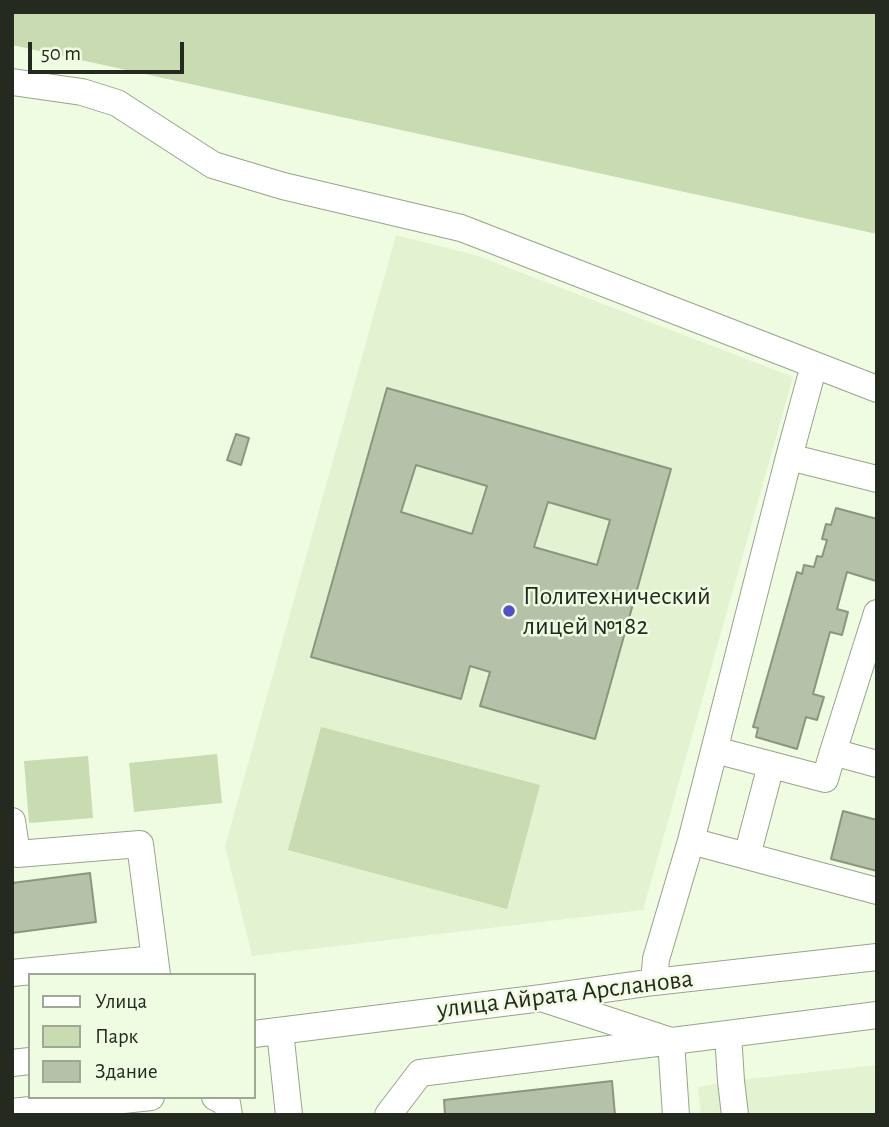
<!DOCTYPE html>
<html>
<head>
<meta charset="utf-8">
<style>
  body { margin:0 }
  #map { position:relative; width:889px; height:1127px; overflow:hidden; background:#f0fce2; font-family:"Alegreya Sans",sans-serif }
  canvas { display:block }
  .frame { position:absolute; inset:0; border:14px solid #252a20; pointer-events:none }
  .legend { position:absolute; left:28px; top:973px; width:228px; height:126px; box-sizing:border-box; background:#f0fce2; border:2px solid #9fa894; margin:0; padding:9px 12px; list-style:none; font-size:21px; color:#252a20 }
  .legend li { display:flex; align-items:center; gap:14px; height:35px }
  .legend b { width:35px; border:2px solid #9fa894 }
  .scale { position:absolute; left:28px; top:42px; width:156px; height:32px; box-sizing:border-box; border:4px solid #252a20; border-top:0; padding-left:9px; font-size:21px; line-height:24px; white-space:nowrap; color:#252a20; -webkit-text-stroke:5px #f0fce2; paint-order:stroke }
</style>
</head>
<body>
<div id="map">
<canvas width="889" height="1127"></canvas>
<div class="frame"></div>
<ul class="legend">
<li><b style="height:9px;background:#fff"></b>Улица</li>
<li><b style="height:19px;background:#c8dbb1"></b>Парк</li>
<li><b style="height:19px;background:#b5c1a8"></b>Здание</li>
</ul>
<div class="scale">50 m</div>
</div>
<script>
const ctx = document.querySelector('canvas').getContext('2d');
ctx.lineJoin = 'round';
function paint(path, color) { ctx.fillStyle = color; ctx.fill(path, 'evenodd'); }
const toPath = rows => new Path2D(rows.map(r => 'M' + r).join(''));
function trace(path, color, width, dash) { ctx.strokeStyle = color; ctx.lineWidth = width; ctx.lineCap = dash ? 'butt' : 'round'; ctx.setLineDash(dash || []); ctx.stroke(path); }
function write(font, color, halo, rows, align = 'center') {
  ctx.font = font + ' "Alegreya Sans",sans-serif'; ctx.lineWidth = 5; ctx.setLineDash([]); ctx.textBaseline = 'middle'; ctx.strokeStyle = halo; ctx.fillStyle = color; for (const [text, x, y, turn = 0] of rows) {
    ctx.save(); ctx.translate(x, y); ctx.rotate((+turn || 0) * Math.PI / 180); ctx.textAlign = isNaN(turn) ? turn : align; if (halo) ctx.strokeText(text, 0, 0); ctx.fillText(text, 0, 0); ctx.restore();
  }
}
const built = toPath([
  [396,235,478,256,793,377,643,910,252,956,225,846],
  [877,1065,877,1115,701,1115,698,1087,731,1081]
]);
const green = toPath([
  [12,12,877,12,877,234,12,45],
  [321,727,540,785,507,909,288,850],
  [217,754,222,803,134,812,129,763],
  [88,756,93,818,29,823,24,761]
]);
const building = toPath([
  [387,388,671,469,595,739,480,706,490,672,470,666,461,699,311,657,387,388],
  [416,465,487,486,472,534,401,512,416,465],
  [548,502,610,520,597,565,534,547,548,502],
  [236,434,249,438,241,465,227,460,236,434],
  [836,508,877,519,877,578,876,581,847,572,837,609,848,612,842,635,830,632,813,694,824,697,817,720,806,717,797,749,756,737,758,728,753,727,797,572,802,574,804,565,814,567,817,556,822,557,827,540,822,539,826,524,831,525,836,508],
  [843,811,877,820,877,871,831,859,843,811],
  [90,873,96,922,12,933,12,883,90,873],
  [612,1081,615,1115,445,1115,444,1100,612,1081]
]);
const minor = toPath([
  [12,82,82,92,117,103,213,165,283,186,461,228,877,389],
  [789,457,877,479],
  [715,750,825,779,833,752,877,764],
  [833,752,877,613],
  [12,821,17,854,140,844,157,975],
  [691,841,877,891],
  [747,856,771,765],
  [12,973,155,959],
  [654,982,656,959,691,841,789,457,814,365],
  [547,1000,671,1041,676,1115],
  [280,1031,289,1115],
  [254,1034,542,998,654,982,877,957],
  [728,1034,731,1081,735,1115],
  [12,1063,30,1061],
  [215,1097,227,1103,229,1115],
  [12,1112,151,1097],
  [388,1115,420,1073,877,1015]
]);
const markers = [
  [509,611,7,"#5150c7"]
];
const poiNames = [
  ["Политехнический",523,596],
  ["лицей №182",523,626]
];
const streetNames = [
  ["улица Айрата Арсланова",565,994,-7]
];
paint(built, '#e3f2d1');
paint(green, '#c8dbb1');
paint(building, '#b5c1a8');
trace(building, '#8b967e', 2);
trace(minor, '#98a38b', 28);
trace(minor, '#fff', 26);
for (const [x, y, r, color] of markers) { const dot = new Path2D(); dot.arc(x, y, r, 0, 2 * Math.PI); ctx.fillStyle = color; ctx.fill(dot); trace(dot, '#f0fce2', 2.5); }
write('26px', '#252a20', '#f0fce2', poiNames, 'left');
write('26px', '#252a20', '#f0fce2', streetNames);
</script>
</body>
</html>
